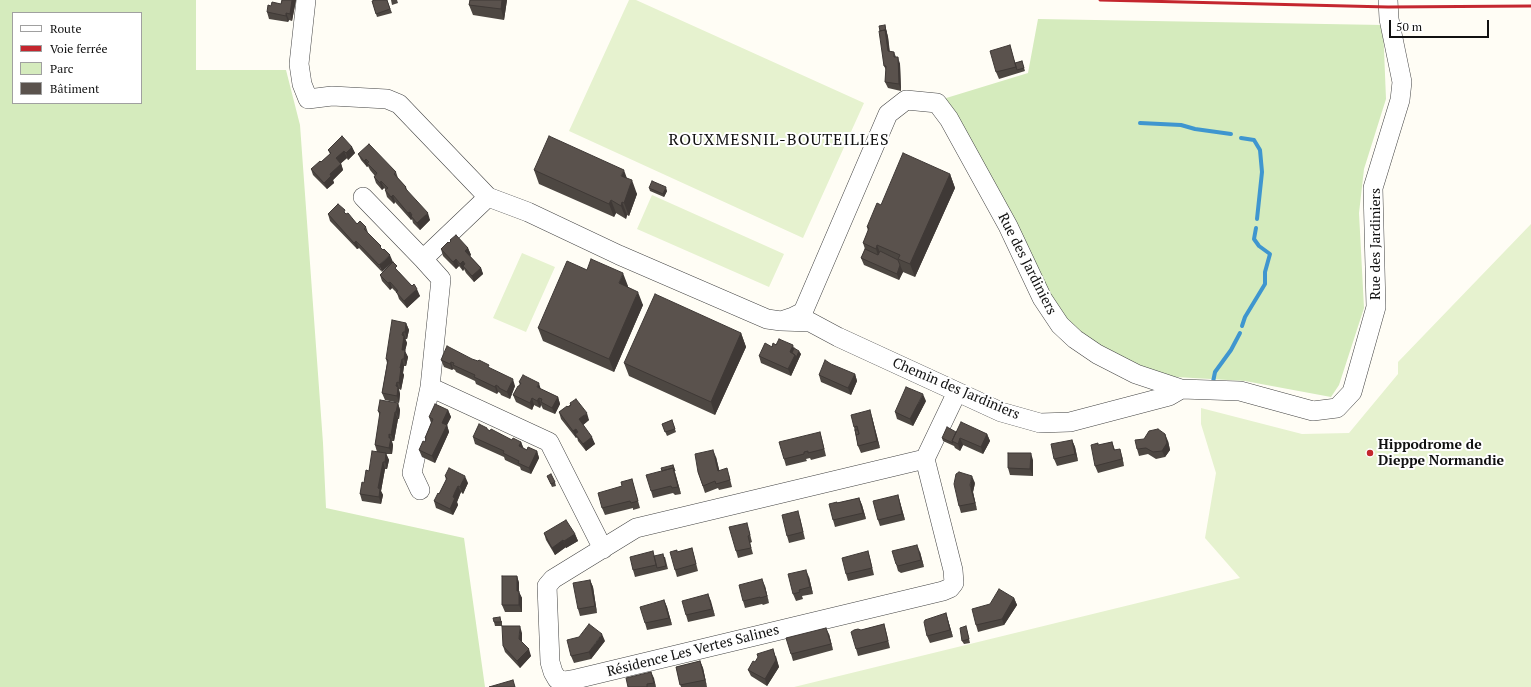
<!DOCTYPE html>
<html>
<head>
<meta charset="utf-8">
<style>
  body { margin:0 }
  #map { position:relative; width:1531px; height:687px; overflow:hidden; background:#fffdf5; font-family:"PT Serif",serif }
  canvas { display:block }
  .legend { position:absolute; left:12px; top:12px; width:130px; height:92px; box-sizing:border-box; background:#fff; border:1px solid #a0a0a0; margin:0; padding:5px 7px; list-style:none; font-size:12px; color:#111 }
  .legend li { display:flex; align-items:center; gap:8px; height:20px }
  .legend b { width:20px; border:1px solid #a0a0a0 }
  .scale { position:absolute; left:1389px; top:20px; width:100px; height:18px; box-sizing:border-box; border:2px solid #111; border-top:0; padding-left:5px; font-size:12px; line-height:14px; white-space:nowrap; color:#111; -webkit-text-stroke:3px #fff; paint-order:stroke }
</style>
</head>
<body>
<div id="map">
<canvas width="1531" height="687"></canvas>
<ul class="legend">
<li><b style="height:5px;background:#fff"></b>Route</li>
<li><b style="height:5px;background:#c4262e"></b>Voie ferrée</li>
<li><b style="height:11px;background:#d5ebbd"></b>Parc</li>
<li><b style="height:11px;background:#5a524d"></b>Bâtiment</li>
</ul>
<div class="scale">50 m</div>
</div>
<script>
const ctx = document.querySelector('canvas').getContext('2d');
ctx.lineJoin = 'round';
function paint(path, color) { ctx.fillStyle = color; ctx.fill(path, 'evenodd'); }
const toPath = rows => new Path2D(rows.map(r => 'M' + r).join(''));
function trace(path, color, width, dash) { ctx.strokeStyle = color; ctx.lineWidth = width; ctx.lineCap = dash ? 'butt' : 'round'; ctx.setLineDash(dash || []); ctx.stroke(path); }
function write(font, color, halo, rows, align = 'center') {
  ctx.font = font + ' "PT Serif",serif'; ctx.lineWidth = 4; ctx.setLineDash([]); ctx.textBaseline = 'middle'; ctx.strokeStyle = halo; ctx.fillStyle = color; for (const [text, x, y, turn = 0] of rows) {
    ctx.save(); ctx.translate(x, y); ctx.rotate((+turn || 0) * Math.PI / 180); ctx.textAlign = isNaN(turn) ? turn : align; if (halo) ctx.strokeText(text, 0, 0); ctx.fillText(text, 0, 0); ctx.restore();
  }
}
const green = toPath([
  [0,0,196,0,196,70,286,70,300,125,323,443,326,508,464,538,485,687,0,687],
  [13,13,141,13,141,103,13,103],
  [1038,19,1383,25,1386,99,1364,169,1359,213,1364,308,1339,385,1331,397,1245,381,1176,377,1141,371,1082,339,1051,309,943,99,1028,73]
]);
const pitch = toPath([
  [629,0,636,0,864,103,803,238,569,131],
  [652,195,784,254,769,287,637,229],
  [1531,224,1531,687,794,687,1240,578,1205,538,1216,473,1201,424,1201,408,1302,434,1349,433,1398,374,1398,362],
  [522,253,555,267,526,332,493,318]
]);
const stream = toPath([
  [1140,123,1181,125,1195,129,1231,134],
  [1241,138,1254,140,1260,150,1262,172,1257,219],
  [1242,326,1245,317,1265,284,1265,272,1270,254,1259,246,1254,239,1256,228],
  [1213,382,1215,372,1231,350,1240,333]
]);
const minor = toPath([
  [306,0,299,64,302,84,308,99,332,96,387,99,399,104,488,197,528,212,619,255,767,319,781,321,810,322,838,337,1001,412,1040,423,1070,422,1169,396,1181,389],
  [363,197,423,259],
  [781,321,793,317,803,312,888,114,906,100,937,103,949,119,1008,226,1042,298,1060,325,1075,339,1097,354,1136,374,1181,389,1240,391,1313,411,1337,408,1352,392,1376,307,1373,188,1400,100,1402,82,1389,19,1388,0],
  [430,387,549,442,603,549],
  [925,459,636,528,553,579,547,586,550,662,553,672,557,679,564,681,576,679,943,591,950,588,954,583,953,570,925,459,957,392],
  [420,490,412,473,430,387,441,279,423,259,488,197]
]);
const rail = toPath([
  [1100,0,1388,7,1531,6]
]);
const wall = toPath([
  [282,0,296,0,292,21,289,20,288,22,269,19,267,12,271,6,281,4],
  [387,0,392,13,377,17,372,1],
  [391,0,397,0,398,3,392,5],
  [470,0,507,0,504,20,473,15,469,5],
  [885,25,888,37,890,52,894,52,896,57,900,64,901,91,888,88,885,82,886,70,884,66,880,31],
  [1010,45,1015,63,1022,61,1025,71,999,79,996,72],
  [352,147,355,153,348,160,347,158,341,163,343,170,333,180,334,183,327,189,313,175,311,169,321,162,330,154,328,150],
  [358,154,396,172,398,178,406,187,408,192,430,220,420,230,413,223,412,219,411,220,395,202,394,204,387,197,385,190,386,190,384,188,382,190,376,183,374,177,375,176,370,170,368,166,367,167,361,160],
  [534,170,627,178,637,194,629,216,627,215,626,219,616,213,614,217,539,184],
  [950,174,955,188,915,277,903,272,899,280,864,265,861,258,865,249,863,243,868,231,867,227,881,205],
  [649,188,667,191,664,197,650,191],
  [328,214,346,214,357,224,366,227,382,272,359,248,357,249,330,221],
  [450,240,468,248,471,255,470,256,481,268,483,274,474,282,466,273,464,269,463,271,459,266,456,269,443,256,441,249,449,243,451,242],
  [587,270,628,286,628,287,643,305,614,372,543,341,538,328],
  [399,272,420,296,407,308,399,299,397,293,392,288,390,290,382,281,380,275],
  [406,323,409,330,407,339,405,339,407,343,405,351,408,357,406,366,404,366,403,373,404,375,401,390,399,389,400,394,399,403,385,400,382,393,387,363,386,359],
  [741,333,746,347,715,415,629,376,624,363],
  [775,344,794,348,801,354,791,376,761,363,759,356],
  [441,360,491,369,515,386,510,399,501,395,500,393,498,392,497,394,476,384,475,381,456,372,455,370,453,369,452,370,444,367],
  [855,374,857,381,851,395,821,382,819,375],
  [519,382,541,389,558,397,560,404,555,414,543,409,541,405,540,408,534,405,532,410,516,402,513,395,519,386,520,385],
  [926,401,913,426,897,419,895,412],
  [398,403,400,410,399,419,398,419,394,441,392,441,393,445,392,454,386,454,389,460,387,469,385,469,381,491,383,495,381,504,362,501,360,494,369,471,377,452,375,445,380,416,378,411],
  [570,403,589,420,583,425,595,444,586,451,578,441,577,437,576,438,561,419,559,412,570,405],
  [448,410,451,417,447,425,449,432,435,463,422,457,419,450,425,442,426,440,425,438,431,423,429,417],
  [872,417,880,448,861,453,858,446,854,427],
  [672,420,676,432,667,436,662,424],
  [488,430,512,440,521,442,523,448,527,450,537,451,539,458,531,474,521,470,520,467,505,460,504,457,475,444,473,437],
  [820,432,822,439,826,456,811,460,810,458,806,459,807,461,786,466,784,459],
  [956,432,987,434,990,441,983,454,963,445,960,451,955,448,954,446,943,441,942,438],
  [1072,440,1075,447,1078,461,1057,466,1054,459],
  [1168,441,1170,450,1165,457,1156,459,1148,454,1139,456,1137,449],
  [1112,442,1115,450,1122,456,1124,466,1098,473,1095,466,1099,445],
  [716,457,719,470,729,475,732,487,719,490,718,488,705,493,698,472],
  [1033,460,1033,476,1010,475,1008,468],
  [673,465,681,494,675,495,673,493,653,498,651,491,662,471],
  [445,476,468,483,463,494,461,492,457,502,458,505,453,515,436,508,434,501,439,494,446,480],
  [547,476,555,482,556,486,552,487],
  [632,479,640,508,633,510,633,508,605,515,602,508,622,486],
  [975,483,973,492,977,510,961,513,959,506],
  [898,495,900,502,905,520,880,526,878,520],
  [859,498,862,505,866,519,835,527,833,520,837,503],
  [800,518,805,539,789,543,787,536],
  [749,530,752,542,750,543,753,554,738,558,736,551],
  [544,533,575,534,578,541,566,548,566,547,555,555,546,540],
  [692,548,694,555,698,571,677,577,675,570,677,552],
  [868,551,870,558,874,575,848,581,846,574],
  [920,552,924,567,901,573,898,571,896,564],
  [655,556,665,557,668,569,635,577,633,570],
  [517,576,519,583,519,592,522,598,522,612,505,612,502,605],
  [809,577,813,594,802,596,803,599,796,601,793,594],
  [590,580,593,587,597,613,580,616,578,609],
  [765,586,769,603,763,605,762,604,745,608,743,601],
  [708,594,715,616,688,622,686,615],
  [1014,598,1017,605,1004,625,978,632,976,625,990,604],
  [664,600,667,607,672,625,647,630,645,623],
  [946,613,953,637,930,643,927,636],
  [502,621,502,626,495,626,494,622],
  [884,624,886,631,890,648,858,656,856,649,861,630],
  [967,630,970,643,964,644,962,641],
  [522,633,522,642,531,656,520,668,505,652,503,646],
  [829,634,833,650,793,661,791,654],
  [605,641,591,659,574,663,571,656],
  [776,656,779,667,767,686,751,676,748,670,755,662],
  [700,661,703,668,707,687,681,687,676,667],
  [651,672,656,687,628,687]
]);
const shadedWall = toPath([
  [292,0,296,0,292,21,290,14],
  [502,0,507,0,504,20,501,9],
  [286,13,289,20,288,22,286,16],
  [885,25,888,37,890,58,888,51],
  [898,57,900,64,901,91,899,84],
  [352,147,355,153,348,160,346,153],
  [344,151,347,158,339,165,336,158],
  [366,159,368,166,367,167,364,161],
  [341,164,343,170,333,180,334,183,327,189,324,183,330,174],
  [624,170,629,184,621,176],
  [950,174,955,188,915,277,910,264],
  [632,180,637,194,629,216,624,203],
  [381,181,384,188,382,190,380,183],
  [666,187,667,191,664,197,663,194],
  [393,195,395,202,394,204,391,197],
  [611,200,616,213,614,217,609,204],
  [622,202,627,215,626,219,621,206],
  [410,212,412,219,411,220,408,213],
  [428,213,430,220,420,230,417,223],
  [356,241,359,248,357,249,354,243],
  [877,245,882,258,880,262,876,249],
  [468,248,471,255,468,258,465,251],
  [390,255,393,262,382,272,379,265],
  [456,259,459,266,456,269,453,262],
  [463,261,466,268,463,266,464,269,463,271,460,264],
  [900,265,903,272,899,280,897,274],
  [481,268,483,274,474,282,472,276],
  [623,273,628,286,624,296,619,283],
  [390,282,392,288,390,290,388,283],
  [417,289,420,296,407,308,404,301],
  [638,292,643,305,614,372,609,359],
  [406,323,409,330,407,339,405,332],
  [403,332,407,343,405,351,408,357,406,366,404,359,402,350],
  [741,333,746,347,715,415,711,402],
  [793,345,795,352,791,356,790,352],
  [799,351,801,354,791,376,788,369,795,355],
  [402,359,404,366,403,373,404,375,401,390,399,383,400,368],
  [451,362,453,369,452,370,450,364],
  [855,374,857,381,851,395,848,388],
  [513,379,515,386,510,399,507,392],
  [397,382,400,394,399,403,397,396,396,386],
  [539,383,541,390,537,387],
  [496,385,498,392,497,394,495,387],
  [923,394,926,401,913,426,910,419],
  [558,397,560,404,555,414,552,408],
  [532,398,534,405,532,410,530,403],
  [539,398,541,405,540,408,537,401],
  [398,403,400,410,399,419,396,412],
  [448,410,451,417,447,425,449,432,435,463,432,456,442,423],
  [870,410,872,417,880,448,877,441],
  [395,412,398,419,394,441,391,435],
  [587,413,589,420,582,426,579,419],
  [576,429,579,436,575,434,577,437,576,438,573,431],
  [389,434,393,445,392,454,389,448],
  [987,434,990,441,983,454,981,447],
  [1165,434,1168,441,1170,450,1165,457,1162,451],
  [592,437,595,444,586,451,583,444],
  [960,438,963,445,960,451,958,444],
  [1072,440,1075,447,1078,461,1075,454],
  [521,442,524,449,519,446],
  [1120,449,1122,456,1124,466,1122,459],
  [713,450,716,457,721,477,718,471],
  [537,451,539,458,531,474,529,468],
  [386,453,389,460,387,469,385,462],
  [1031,453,1033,460,1033,476,1030,469],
  [383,462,385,469,381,491,383,495,381,504,379,497,378,488],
  [673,465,674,469,681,494,678,487],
  [465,476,468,483,463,494,460,487],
  [972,476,975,483,973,492,977,510,975,503,970,485],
  [458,486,461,492,457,502,458,505,453,515,450,509,453,497],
  [898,495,900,502,905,520,902,514],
  [859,498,862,505,866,519,863,513],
  [575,534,578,541,566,548,564,541],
  [563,540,566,547,555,555,552,548],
  [917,545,920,552,924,567,921,560],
  [806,570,809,577,813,594,810,587],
  [517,576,519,583,519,592,522,598,522,612,519,605,517,591],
  [762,579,765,586,769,603,767,596],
  [590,580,593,587,597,613,595,606],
  [708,594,711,601,715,616,712,609],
  [1014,598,1017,605,1004,625,1002,619],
  [664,600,667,607,672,625,669,618],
  [946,613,948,620,953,637,950,630],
  [520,626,522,633,522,646,519,639],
  [826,628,829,634,833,650,831,644],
  [602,634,605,641,591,659,589,652],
  [529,649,531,656,520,668,517,661],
  [773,649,779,667,767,686,765,679],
  [700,661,703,668,707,687,705,680],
  [651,672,654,678,656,687,654,683]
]);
const building = toPath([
  [282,0,292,0,290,14,286,13,286,16,267,12,268,5,271,6,272,2,281,4,282,0],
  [375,0,387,0,390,9,376,14,372,1,375,0],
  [470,0,502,0,501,9,469,5,470,0],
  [885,25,886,32,885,30,880,31,879,26,885,25],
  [885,30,888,51,894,52,894,57,898,57,899,84,885,82,886,66,884,66,879,31,885,30],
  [1010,45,1016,67,996,72,990,51,1010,45],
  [1022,61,1024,68,1017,70,1015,63,1022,61],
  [342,136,352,147,346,153,344,151,336,158,341,164,330,174,331,176,324,183,311,169,320,161,321,162,331,153,328,150,342,136],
  [549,136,624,170,621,176,632,180,624,203,622,202,621,206,611,200,609,204,534,170,549,136],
  [369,144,396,172,394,174,406,187,405,188,428,213,417,223,411,216,412,215,410,212,408,213,393,195,391,197,385,190,388,188,381,181,380,183,374,177,377,173,367,163,369,162,366,159,364,161,358,154,369,144],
  [903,153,950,174,910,264,898,259,900,255,877,245,876,249,863,243,869,228,867,227,877,203,881,205,903,153],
  [652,181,666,187,663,194,649,188,652,181],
  [338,204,345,210,344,212,346,214,348,213,357,224,360,221,366,227,364,229,381,246,380,247,383,250,384,249,390,255,379,265,356,241,354,243,328,214,338,204],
  [456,235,468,248,465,251,481,268,472,276,463,266,465,264,463,261,460,264,456,259,453,262,441,249,448,242,449,243,451,241,450,240,456,235],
  [865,249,878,255,880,251,898,260,900,265,897,274,861,258,865,249],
  [591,259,623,273,619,283,638,292,609,359,538,328,567,261,587,270,591,259],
  [393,262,397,266,395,268,412,286,414,284,417,289,404,301,396,292,398,291,390,282,388,283,380,275,393,262],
  [655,294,741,333,711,402,624,363,655,294],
  [392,320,406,323,405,332,403,332,402,335,404,336,402,350,405,350,404,359,402,359,400,368,401,368,399,383,397,382,396,386,398,387,397,396,382,393,388,360,386,359,392,320],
  [779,339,793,345,790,352,795,355,788,369,759,356,765,343,772,347,773,343,776,345,779,339],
  [447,346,472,359,478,361,479,360,489,365,488,367,513,379,507,392,499,388,499,387,496,385,495,387,474,377,475,375,453,365,454,363,451,362,450,364,441,360,447,346],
  [794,348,799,351,796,358,795,355,792,353,794,348],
  [825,360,831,364,855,374,848,388,819,375,825,360],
  [523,375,539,383,537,387,558,397,552,408,541,402,542,399,539,398,537,401,532,398,530,403,513,395,518,386,519,386,521,383,519,382,523,375],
  [906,387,923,394,910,419,895,412,906,387],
  [576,399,587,413,579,419,592,437,583,444,575,434,578,432,576,429,573,431,559,412,567,406,568,407,571,405,570,403,576,399],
  [380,400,398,403,396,412,395,412,391,435,389,434,389,438,391,438,389,448,375,445,380,412,378,411,380,400],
  [435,404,448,410,442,423,447,425,432,456,419,450,423,441,425,442,426,438,425,438,433,419,429,417,435,404],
  [870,410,877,441,858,446,856,435,859,434,857,426,854,427,851,415,870,410],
  [672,420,675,429,665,432,662,424,672,420],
  [961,422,987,434,981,447,960,438,958,444,952,441,961,422],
  [479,424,487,428,487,429,490,431,491,429,512,440,513,438,521,442,519,446,527,450,528,447,537,451,529,468,518,463,519,461,503,453,504,451,473,437,479,424],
  [947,427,956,432,952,441,953,443,942,438,947,427],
  [1158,429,1165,434,1167,443,1162,451,1153,452,1146,448,1137,449,1135,440,1144,439,1149,431,1158,429],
  [855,430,858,430,859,434,856,435,855,430],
  [820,432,824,449,808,453,808,451,804,452,804,454,784,459,779,442,820,432],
  [1072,440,1075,454,1054,459,1051,444,1072,440],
  [1112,442,1114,450,1120,449,1122,459,1095,466,1091,445,1098,443,1098,445,1112,442],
  [713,450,718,471,727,468,730,480,716,484,715,481,703,486,698,472,695,454,713,450],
  [372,451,386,453,385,462,383,462,378,488,380,489,379,497,360,494,362,482,364,483,366,470,369,471,372,451],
  [1008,453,1031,453,1030,469,1008,468,1008,453],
  [673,465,675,471,673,468,662,471,661,468,673,465],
  [449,468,465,476,460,487,458,486,455,492,453,497,455,498,450,509,434,501,438,493,439,494,447,478,445,476,449,468],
  [673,468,678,487,672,488,671,486,651,491,646,475,673,468],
  [959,472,972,476,970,485,975,503,959,506,954,484,956,474,959,472],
  [551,474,555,482,551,484,547,476,551,474],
  [632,479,638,501,631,503,630,501,602,508,598,493,622,486,621,482,632,479],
  [898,495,902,514,878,520,873,501,898,495],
  [859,498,863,513,833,520,829,504,837,502,837,503,859,498],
  [798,511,803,532,787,536,782,515,798,511],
  [566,520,575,534,564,541,563,540,552,548,544,533,566,520],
  [747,523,750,535,748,536,751,548,736,551,729,527,747,523],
  [917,545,921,560,898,566,896,564,892,551,917,545],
  [692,548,696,564,675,570,670,552,677,550,677,552,692,548],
  [653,551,656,565,633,570,630,557,653,551],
  [868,551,872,568,846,574,842,558,868,551],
  [663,554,666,566,657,568,654,556,663,554],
  [806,570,810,587,799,590,800,592,793,594,788,574,806,570],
  [502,576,517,576,517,591,519,591,519,605,502,605,502,576],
  [762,579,767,596,760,598,760,597,743,601,739,585,762,579],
  [590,580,595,606,578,609,573,583,590,580],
  [999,589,1014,598,1002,619,976,625,972,609,990,604,999,589],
  [708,594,712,609,686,615,682,601,708,594],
  [664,600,669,618,645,623,640,607,664,600],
  [946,613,950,630,927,636,924,622,925,620,946,613],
  [500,617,501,622,494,622,493,618,500,617],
  [589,624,602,634,589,652,571,656,567,640,579,637,589,624],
  [884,624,888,641,856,649,851,632,854,630,858,629,861,630,884,624],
  [502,626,520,626,519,639,529,649,517,661,503,646,502,626],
  [966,626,969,639,962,641,960,628,966,626],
  [826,628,831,644,791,654,786,638,826,628],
  [773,649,776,660,765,679,748,670,753,661,755,662,758,657,757,654,773,649],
  [700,661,705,680,680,685,676,667,700,661],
  [651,672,654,683,647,684,647,687,628,687,626,678,651,672],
  [513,680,515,687,489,687,513,680]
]);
const markers = [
  [1370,453,4,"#c4262e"]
];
const streetNames = [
  ["Rue des Jardiniers",1376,244,-90],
  ["Rue des Jardiniers",1027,264,63],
  ["Chemin des Jardiniers",956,389,23],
  ["Résidence Les Vertes Salines",693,651,-14]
];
const poiNames = [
  ["Hippodrome de",1378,445],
  ["Dieppe Normandie",1378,461]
];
const quarterNames = [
  ["ROUXMESNIL-BOUTEILLES",779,140]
];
paint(green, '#d5ebbd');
paint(pitch, '#e6f2cf');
trace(stream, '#3f96cf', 4);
trace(minor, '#444', 20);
trace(minor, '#fff', 19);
trace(rail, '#c4262e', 3);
paint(wall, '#4d4742');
paint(shadedWall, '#3f3936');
paint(building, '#5a524d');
trace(building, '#3f3936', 1);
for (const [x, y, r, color] of markers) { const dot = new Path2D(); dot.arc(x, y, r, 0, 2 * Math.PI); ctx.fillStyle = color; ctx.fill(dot); trace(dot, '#fff', 1.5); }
write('14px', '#111', '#fff', streetNames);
write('bold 14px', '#111', '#fff', poiNames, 'left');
ctx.letterSpacing = '1px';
write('16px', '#111', '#fff', quarterNames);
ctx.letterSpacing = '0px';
</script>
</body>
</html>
